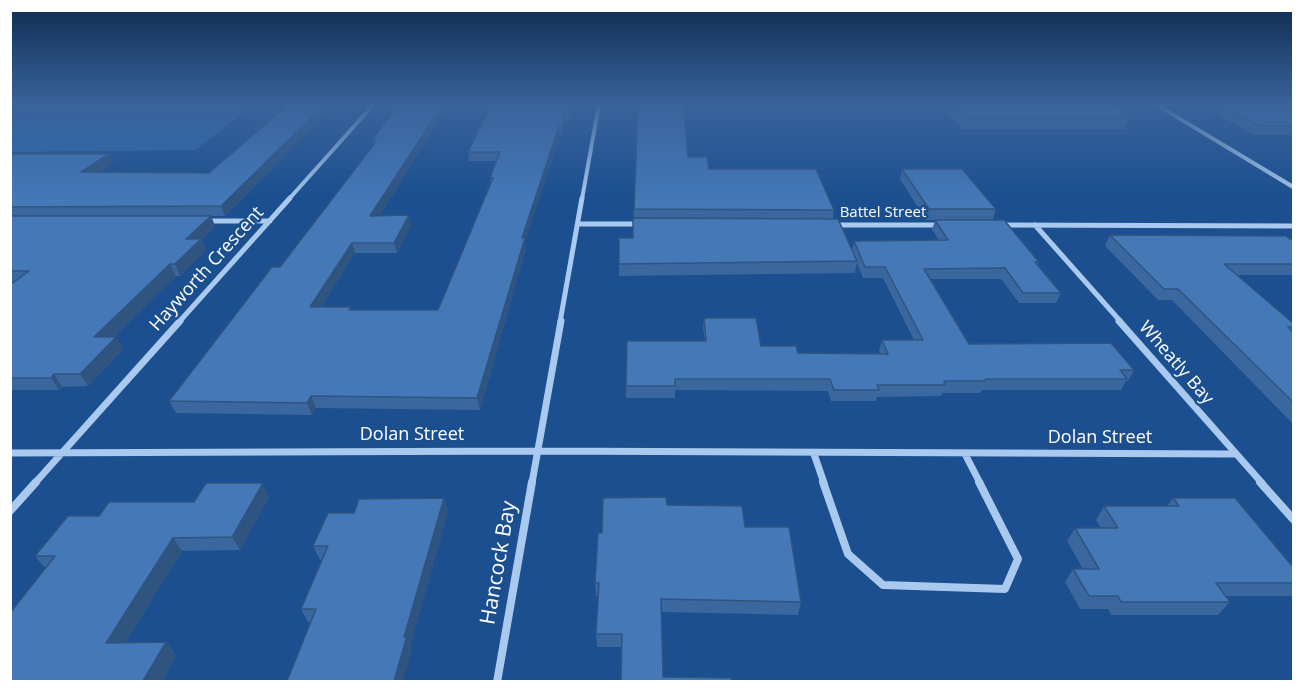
<!DOCTYPE html>
<html>
<head>
<meta charset="utf-8">
<style>
  body { margin:0 }
  #map { position:relative; width:1304px; height:692px; overflow:hidden; background:#1b4f8f; font-family:"Open Sans",sans-serif }
  canvas { display:block }
  .frame { position:absolute; inset:0; border:12px solid #fff; pointer-events:none }
</style>
</head>
<body>
<div id="map">
<canvas width="1304" height="692"></canvas>
<div class="frame"></div>
</div>
<script>
const ctx = document.querySelector('canvas').getContext('2d');
ctx.lineJoin = 'round';
function paint(path, color) { ctx.fillStyle = color; ctx.fill(path, 'evenodd'); }
const toPath = rows => new Path2D(rows.map(r => 'M' + r).join(''));
function trace(path, color, width, dash) { ctx.strokeStyle = color; ctx.lineWidth = width; ctx.lineCap = dash ? 'butt' : 'round'; ctx.setLineDash(dash || []); ctx.stroke(path); }
function write(font, color, halo, rows, align = 'center') {
  ctx.font = font + ' "Open Sans",sans-serif'; ctx.lineWidth = 5; ctx.setLineDash([]); ctx.textBaseline = 'middle'; ctx.strokeStyle = halo; ctx.fillStyle = color; for (const [text, x, y, turn = 0] of rows) {
    ctx.save(); ctx.translate(x, y); ctx.rotate((+turn || 0) * Math.PI / 180); ctx.textAlign = isNaN(turn) ? turn : align; if (halo) ctx.strokeText(text, 0, 0); ctx.fillText(text, 0, 0); ctx.restore();
  }
}
const green = toPath([
  [10,104,255,104,195,150,11,152]
]);
const minorFar3 = toPath([
  [289,199,374,104],
  [582,199,599,104]
]);
const minorFar2 = toPath([
  [205,221,270,221],
  [580,224,639,224],
  [835,225,939,225],
  [1000,225,1294,226],
  [1035,225,1121,322],
  [179,322,290,198],
  [560,322,582,198]
]);
const minorFar1 = toPath([
  [1119,321,1262,483],
  [10,453,537,451,1236,454],
  [814,454,824,483],
  [965,454,980,483],
  [35,483,180,321],
  [532,483,561,321]
]);
const minor = toPath([
  [823,482,848,554,883,585,1005,589,1018,559,979,482],
  [1260,482,1294,520],
  [10,511,36,482],
  [497,682,532,482]
]);
const tertiary = toPath([
  [1152,104,1159,104,1294,185,1294,190,1152,104]
]);
const wall = toPath([
  [289,104,336,104,225,216,211,216,215,226,201,240,206,250,180,276,176,276,114,337,116,337,123,349,88,386,62,387,59,390,10,390,10,285,14,282,10,282,10,154,113,163,100,172,209,173],
  [450,104,379,216,409,215,411,226,397,253,355,253,321,307,352,310,438,310,490,183,490,178,496,161,469,161,468,152,576,104,571,120,566,120,562,135,560,135,525,242,526,248,480,410,316,408,312,415,176,413,169,401,280,267,373,145,373,138,391,116,390,111],
  [939,104,1112,104,1130,116,1125,129,962,129],
  [1197,104,1293,104,1293,135,1255,135],
  [688,157,709,169,834,210,833,219,852,250,854,241,939,240,932,230,935,220,926,220,900,179,902,169,996,209,993,220,1039,262,1038,265,1061,293,1056,303,1019,303,1001,279,930,279,969,344,1134,370,1128,381,1126,381,1121,390,982,390,980,393,943,393,941,396,877,397,876,401,831,401,828,391,675,390,675,398,626,398,626,386,705,341,703,328,704,318,761,346,798,353,881,354,879,351,882,340,914,340,883,278,863,278,857,263,855,273,619,276,619,264,633,238,634,209],
  [1110,235,1293,239,1293,275,1237,275,1293,323,1293,424,1172,300,1158,300,1105,246],
  [269,497,240,550,182,551,125,643,166,642,176,655,162,681,10,681,45,568,35,556,99,516,194,502],
  [444,498,448,512,410,646,412,649,308,622,301,609,322,560,320,560,313,546,354,513],
  [1173,498,1293,567,1293,596,1226,596,1230,602,1218,615,1111,615,1108,609,1080,609,1065,582,1073,569,1083,569,1067,541,1075,528,1101,528,1096,520,1104,506,1167,506],
  [667,505,745,527,801,602,798,615,662,612,621,681,622,647,597,647,596,634,598,596,596,596,595,583,602,533]
]);
const shadedWall = toPath([
  [325,104,336,104,225,216,221,206],
  [443,104,450,104,373,226,370,216],
  [573,104,576,104,571,120,571,112],
  [566,112,566,120,562,135,561,126],
  [559,126,560,135,525,242,526,248,480,410,477,398,522,238],
  [109,154,113,163,86,182,81,172],
  [409,215,411,226,397,253,394,243],
  [211,216,215,226,201,240,206,250,180,276,175,264,186,239],
  [352,243,355,253,314,318,310,307],
  [170,264,176,276,102,349,94,337],
  [116,337,123,349,88,386,80,374],
  [54,374,62,387,59,390,51,378],
  [311,396,316,408,312,415,307,403],
  [263,483,269,497,240,550,232,537],
  [444,498,448,512,410,646,412,649,403,681,394,681,404,637],
  [173,538,182,551,117,656,106,643],
  [166,642,176,655,162,681,143,681]
]);
const building = toPath([
  [289,104,325,104,221,206,10,207,10,154,109,154,81,172,209,173,289,104],
  [396,104,443,104,370,216,409,215,394,243,352,243,310,307,351,307,349,310,438,310,493,178,490,178,500,152,468,152,492,104,573,104,571,112,566,112,561,126,559,126,522,238,525,238,477,398,311,396,307,403,169,401,272,267,280,267,375,143,373,143,376,138,373,138,395,111,390,111,396,104],
  [638,104,683,104,688,157,707,157,709,169,816,169,834,210,634,209,638,104],
  [953,104,1112,104,1130,116,965,116,953,104],
  [1217,104,1293,104,1293,126,1260,126,1217,104],
  [902,169,962,169,996,209,929,209,902,169],
  [10,216,211,216,186,239,201,239,175,264,170,264,94,337,116,337,80,374,54,374,51,378,10,378,10,285,29,271,10,271,10,216],
  [633,218,838,219,857,261,619,264,619,238,633,238,633,218],
  [935,220,1004,220,1039,262,1035,262,1061,293,1023,293,1005,268,924,269,969,344,1111,343,1134,370,1120,370,1127,379,986,379,984,381,944,381,945,385,877,385,879,390,834,390,830,379,675,379,675,386,626,386,627,341,706,341,704,318,756,318,761,346,796,346,798,353,888,354,882,340,923,340,885,267,865,267,854,241,948,240,935,220],
  [1110,235,1286,236,1290,239,1293,239,1293,264,1224,264,1293,323,1293,327,1288,327,1293,332,1293,402,1178,289,1164,289,1110,235],
  [206,483,263,483,232,537,173,538,106,643,166,642,143,681,10,681,10,613,55,556,35,556,68,516,99,516,109,502,194,502,206,483],
  [666,497,667,505,742,506,745,527,789,527,801,602,661,599,663,677,731,678,731,681,621,681,622,634,596,634,599,583,595,583,598,533,602,533,603,498,666,497],
  [444,498,404,637,407,636,394,681,287,681,316,609,301,609,328,546,313,546,328,513,354,513,359,499,444,498],
  [1173,498,1235,498,1293,567,1293,583,1216,583,1230,602,1121,602,1118,596,1089,596,1073,569,1099,569,1075,528,1118,528,1104,506,1179,506,1173,498]
]);
const farStreetnames = [
  ["Battel Street",883,213]
];
const streetNames = [
  ["Hayworth Crescent",207,269,-48],
  ["Wheatly Bay",1176,363,49],
  ["Dolan Street",412,435],
  ["Dolan Street",1100,438]
];
const nearStreetnames = [
  ["Hancock Bay",499,563,-80]
];
paint(green, '#2e69ad');
trace(minorFar3, '#a9c9ee', 4);
trace(minorFar2, '#a9c9ee', 5);
trace(minorFar1, '#a9c9ee', 7);
trace(minor, '#a9c9ee', 8);
paint(tertiary, '#a9c9ee');
paint(wall, '#3a679d');
paint(shadedWall, '#305480');
paint(building, '#4478b7');
trace(building, '#305480', 1.5);
const sky = ctx.createLinearGradient(0, 0, 0, 201);
sky.addColorStop(0, '#0f2b4f');
sky.addColorStop(0.52, '#39639b');
sky.addColorStop(1, '#39639b00');
ctx.fillStyle = sky;
ctx.fillRect(0, 0, 1304, 201);
write('15px', '#fff', '#1b4f8f', farStreetnames);
write('18px', '#fff', '#1b4f8f', streetNames);
write('21px', '#fff', '#1b4f8f', nearStreetnames);
</script>
</body>
</html>
